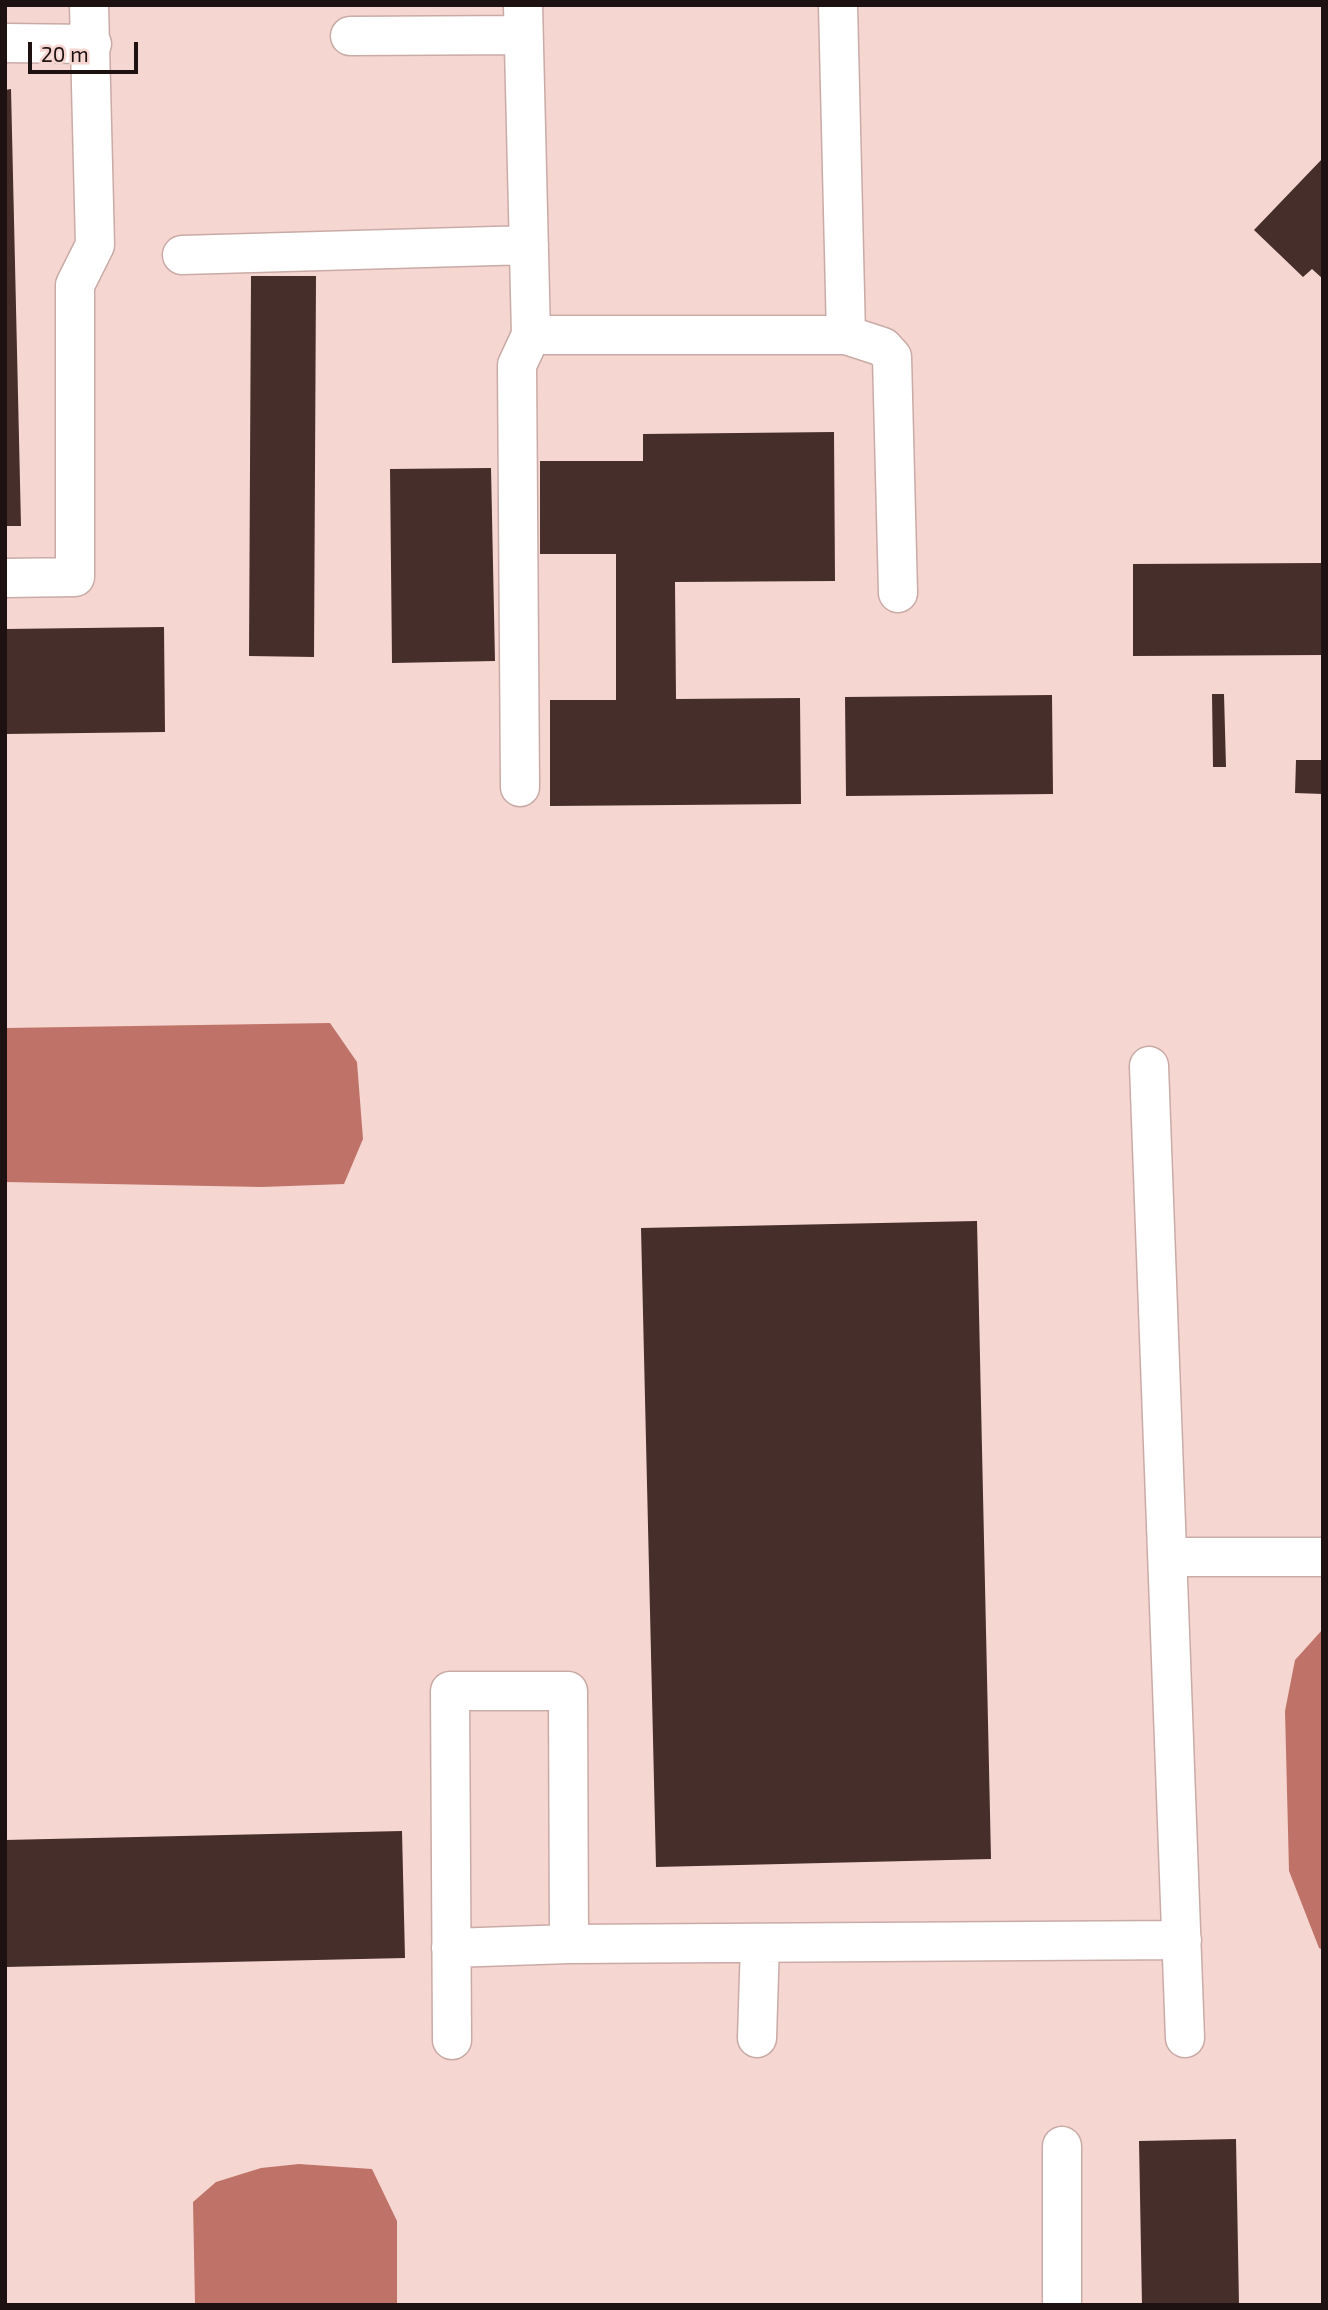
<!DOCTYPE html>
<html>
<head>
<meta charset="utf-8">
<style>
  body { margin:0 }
  #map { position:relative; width:1328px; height:2310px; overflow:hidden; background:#f6d6d1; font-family:"Exo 2",sans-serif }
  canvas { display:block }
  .frame { position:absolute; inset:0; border:7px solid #1d1211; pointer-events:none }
  .scale { position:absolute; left:28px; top:42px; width:110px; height:32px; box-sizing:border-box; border:4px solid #1d1211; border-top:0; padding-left:9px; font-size:21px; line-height:24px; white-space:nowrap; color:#1d1211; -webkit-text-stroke:5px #f6d6d1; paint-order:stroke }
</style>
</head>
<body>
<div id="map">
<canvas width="1328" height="2310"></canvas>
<div class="frame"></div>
<div class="scale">20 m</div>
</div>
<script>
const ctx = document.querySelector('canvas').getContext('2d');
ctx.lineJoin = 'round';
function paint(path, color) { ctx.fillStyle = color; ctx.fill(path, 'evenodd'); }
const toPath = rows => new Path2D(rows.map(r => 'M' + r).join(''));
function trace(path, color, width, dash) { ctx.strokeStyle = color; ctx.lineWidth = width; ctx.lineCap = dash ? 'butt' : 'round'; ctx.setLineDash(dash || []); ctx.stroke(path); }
const water = toPath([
  [330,1023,357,1062,363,1139,344,1184,262,1187,5,1182,5,1028],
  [1323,1629,1323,1950,1319,1948,1289,1871,1285,1711,1295,1660],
  [299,2164,372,2169,397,2221,397,2305,195,2305,193,2202,216,2182,261,2168]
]);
const building = toPath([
  [11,89,21,526,5,526,5,90],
  [1323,158,1323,279,1312,269,1303,277,1254,230],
  [251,276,316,276,314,657,249,656],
  [834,432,835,581,675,582,676,699,800,698,801,804,550,806,550,700,616,700,616,554,540,554,540,461,643,461,643,434],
  [491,468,495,661,392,663,390,469],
  [1323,563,1323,655,1133,656,1133,564],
  [164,627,165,732,5,734,5,629],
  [1212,694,1224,694,1226,767,1213,767],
  [1052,695,1053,794,846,796,845,697],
  [1296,760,1323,760,1323,794,1295,793],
  [977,1221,991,1859,656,1867,641,1228],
  [402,1831,405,1958,5,1967,5,1840],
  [1236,2139,1239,2305,1142,2305,1139,2141]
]);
const minor = toPath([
  [523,5,531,335,846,335,838,5],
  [350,36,523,35],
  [5,43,92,44],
  [182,255,529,245],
  [846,335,883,347,892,357,898,593],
  [5,578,75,577,75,285,95,245,89,5],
  [520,787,517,365,531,335],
  [1149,1066,1185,2038],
  [1168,1557,1323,1557],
  [569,1944,1182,1940],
  [451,1948,569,1944,568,1691,450,1691,452,2040],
  [757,2038,760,1943],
  [1062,2146,1062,2305]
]);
paint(water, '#bf7368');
paint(building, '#462e2a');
trace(minor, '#c9aba6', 41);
trace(minor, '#fff', 38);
</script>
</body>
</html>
